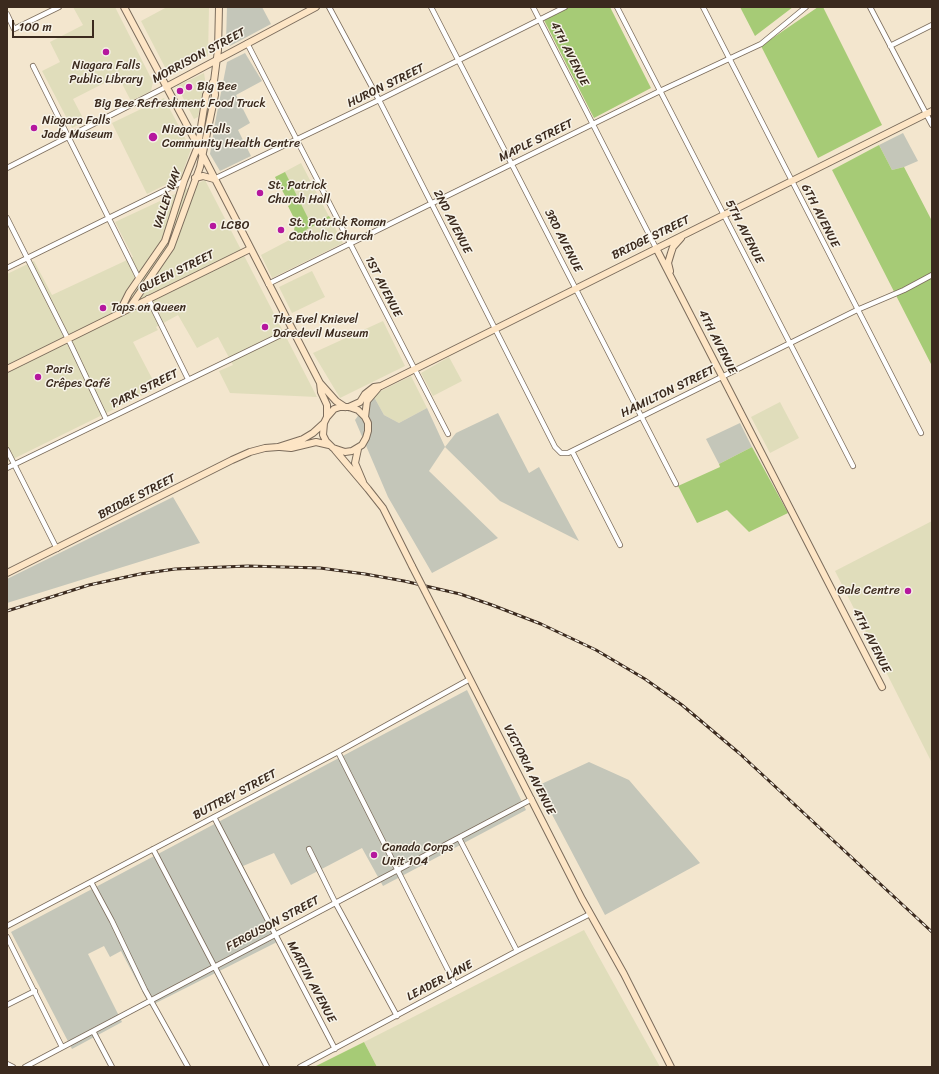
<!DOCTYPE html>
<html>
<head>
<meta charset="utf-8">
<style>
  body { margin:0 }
  #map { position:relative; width:939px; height:1074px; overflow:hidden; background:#f3e6ce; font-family:Sriracha,sans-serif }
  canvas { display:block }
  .frame { position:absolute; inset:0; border:8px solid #3b2a1e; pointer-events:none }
  .scale { position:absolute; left:12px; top:20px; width:82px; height:18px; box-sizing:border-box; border:2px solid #3b2a1e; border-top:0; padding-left:5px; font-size:12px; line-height:14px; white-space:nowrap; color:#3b2a1e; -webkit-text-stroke:3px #f7f3e8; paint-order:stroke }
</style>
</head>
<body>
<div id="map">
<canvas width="939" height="1074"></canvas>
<div class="frame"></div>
<div class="scale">100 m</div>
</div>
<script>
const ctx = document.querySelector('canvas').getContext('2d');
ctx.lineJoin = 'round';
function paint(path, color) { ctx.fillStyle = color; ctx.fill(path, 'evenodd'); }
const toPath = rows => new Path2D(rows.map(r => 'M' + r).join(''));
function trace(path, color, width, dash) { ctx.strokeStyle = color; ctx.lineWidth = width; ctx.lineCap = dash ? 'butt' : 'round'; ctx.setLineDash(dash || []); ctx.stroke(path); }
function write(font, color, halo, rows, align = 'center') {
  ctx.font = font + ' Sriracha,sans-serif'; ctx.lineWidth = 3; ctx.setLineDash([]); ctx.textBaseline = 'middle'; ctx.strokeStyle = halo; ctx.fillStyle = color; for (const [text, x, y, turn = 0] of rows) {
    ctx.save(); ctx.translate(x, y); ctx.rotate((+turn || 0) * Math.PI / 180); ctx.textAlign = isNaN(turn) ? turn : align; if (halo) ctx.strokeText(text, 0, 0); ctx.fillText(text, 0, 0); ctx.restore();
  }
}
const built = toPath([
  [73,7,115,7,153,82,151,91,131,101,118,76,73,99,85,122,72,128,42,71,60,62,50,42,83,25],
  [167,7,209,7,208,56,169,75,141,21],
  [204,73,205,79,198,117,194,119,177,86],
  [164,98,191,149,181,177,147,194,112,123],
  [301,163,343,243,272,278,261,255,297,236,294,231,295,225,291,223,290,220,294,218,288,206,290,205,275,177],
  [205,180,317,397,230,393,219,371,233,365,218,337,197,348,178,315,156,327,158,330,133,342,157,388,7,462,7,274,34,261,52,295,125,261,133,257,115,222],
  [312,271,325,297,292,313,279,287],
  [383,321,405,366,340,398,313,353],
  [449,357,462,381,433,396,421,373],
  [411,376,427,408,399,423,384,415,373,395],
  [780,402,799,438,770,453,751,417],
  [932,521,932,763,835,571],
  [584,930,660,1067,377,1067,364,1042]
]);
const industrial = toPath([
  [227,7,262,7,271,24,230,46,226,42],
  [245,53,262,81,236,95,250,123,238,130,251,156,220,171,210,154,215,123,227,62],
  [903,133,918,161,904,167,892,170,879,145],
  [373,395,384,415,399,423,427,408,445,447,456,433,498,413,529,473,539,467,579,541,500,501,445,447,429,471,498,538,432,573,388,497,355,420],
  [740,423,752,447,719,464,706,439],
  [173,497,200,543,7,603,7,579],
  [467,690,526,810,383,886,362,848,291,885,274,853,243,866,281,940,150,1006,121,951,110,957,104,946,88,954,122,1022,72,1049,11,932],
  [589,762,629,780,700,863,605,915,537,786]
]);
const green = toPath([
  [570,7,610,7,651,88,594,118,544,20],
  [740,7,793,7,755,36],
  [818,7,823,7,882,125,818,158,761,46],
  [879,145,892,170,904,167,932,221,932,366,832,170],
  [285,172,311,224,329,216,331,219,324,221,307,229,305,232,300,235,294,231,295,225,291,223,290,220,294,218,288,206,290,205,275,177],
  [752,447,788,513,749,532,727,510,697,523,678,486,720,467,719,464],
  [364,1042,377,1067,314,1067]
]);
const street = toPath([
  [329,7,379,100,555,447,561,453,568,453,857,310,904,290,932,275],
  [431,7,676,484],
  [533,7,656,248],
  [617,7,853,466],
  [703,7,921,433],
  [870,7,932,125],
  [7,14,14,29,59,7],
  [247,43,448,434],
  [890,46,932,25],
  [33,66,139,279],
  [7,168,166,87],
  [214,179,379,100,565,7],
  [7,218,71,345,106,419],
  [7,268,184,181],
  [268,284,660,91,761,44,806,7],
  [148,298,188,379],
  [7,450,57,549],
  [572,451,620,545],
  [7,468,291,330],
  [338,752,455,984],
  [214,817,335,1049],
  [459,838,517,951],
  [153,849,267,1067],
  [309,849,335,902,397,1016],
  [91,882,112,921,145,990,188,1067],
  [7,926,338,752,470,679],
  [7,937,62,1047],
  [7,1005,35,991],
  [93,1031,112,1067],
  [7,1064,13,1067],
  [25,1067,532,799],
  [300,1067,517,951,590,914]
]);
const secondary = toPath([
  [124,7,198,146,320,383,336,401,345,407],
  [166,87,316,7],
  [195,178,203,176,214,179],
  [656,248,882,687],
  [670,271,668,263,671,253,673,247,681,238],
  [130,307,171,247,200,167,215,95,214,81,218,50,219,7],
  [119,313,129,293,165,241,184,181,198,146,206,95,213,82],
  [7,369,250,249],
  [320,383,321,392,327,405,327,416],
  [349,407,360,402,365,394,374,387,381,386,932,111],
  [365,417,358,410,349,407,340,407,334,409,327,417,324,423,323,435,326,441,333,448,345,452,352,451,362,445,366,438,368,431,368,423,365,417,367,401,379,387],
  [280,447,291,448,316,442,329,445],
  [358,449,355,463,363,482],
  [335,450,368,489,383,508,412,566],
  [7,573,232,460,250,452,265,448,278,447,303,439,313,433,324,423],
  [452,644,582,899,624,974,671,1067]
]);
const rail = toPath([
  [7,611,89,585,140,574,175,569,248,566,320,568,365,574,404,581,460,594,492,605,541,624,596,650,645,679,682,705,739,753,932,932]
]);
const secondaryBridge = toPath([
  [412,566,452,644]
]);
const markers = [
  [106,52,4,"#b5179e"],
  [189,87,4,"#b5179e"],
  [180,91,4,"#b5179e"],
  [34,128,4,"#b5179e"],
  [153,137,5,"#b5179e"],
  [260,193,4,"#b5179e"],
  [213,226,4,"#b5179e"],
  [281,230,4,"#b5179e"],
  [103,308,4,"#b5179e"],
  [265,327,4,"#b5179e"],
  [38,377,4,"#b5179e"],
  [908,591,4,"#b5179e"],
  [374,855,4,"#b5179e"]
];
const streetNames = [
  ["4TH AVENUE",569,54,63],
  ["MORRISON STREET",199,56,-28],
  ["HURON STREET",386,86,-26],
  ["MAPLE STREET",536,141,-26],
  ["VALLEY WAY",168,198,-71],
  ["6TH AVENUE",820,216,63],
  ["2ND AVENUE",452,222,63],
  ["5TH AVENUE",744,232,63],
  ["BRIDGE STREET",651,238,-26],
  ["3RD AVENUE",563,241,63],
  ["QUEEN STREET",177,272,-26],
  ["1ST AVENUE",383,287,63],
  ["4TH AVENUE",717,342,63],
  ["PARK STREET",145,389,-26],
  ["HAMILTON STREET",668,392,-26],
  ["BRIDGE STREET",137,497,-27],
  ["4TH AVENUE",871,641,63],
  ["VICTORIA AVENUE",529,770,63],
  ["BUTTREY STREET",235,795,-28],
  ["FERGUSON STREET",273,924,-28],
  ["LEADER LANE",440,981,-28],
  ["MARTIN AVENUE",311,982,62]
];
const poiNames = [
  ["Niagara Falls",106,66,"center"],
  ["Public Library",106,80,"center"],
  ["Big Bee",197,87],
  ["Big Bee Refreshment Food Truck",180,104,"center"],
  ["Niagara Falls",42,121],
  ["Jade Museum",42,135],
  ["Niagara Falls",162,130],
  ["Community Health Centre",162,144],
  ["St. Patrick",268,186],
  ["Church Hall",268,200],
  ["St. Patrick Roman",289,223],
  ["Catholic Church",289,237],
  ["LCBO",221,226],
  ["Taps on Queen",111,308],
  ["The Evel Knievel",273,320],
  ["Daredevil Museum",273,334],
  ["Paris",46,370],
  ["Crêpes Café",46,384],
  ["Gale Centre",900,591,"right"],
  ["Canada Corps",382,848],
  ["Unit 104",382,862]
];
paint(built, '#e0ddbb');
paint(industrial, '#c4c6b9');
paint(green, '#a6cb76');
trace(street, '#7b6c5c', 6);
trace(secondary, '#7b6c5c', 8);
trace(street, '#fff', 4.5);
trace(secondary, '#fde5c5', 6);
trace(rail, '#3b2a1e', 3);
trace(rail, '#f7f3e8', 1.5, [4.5]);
trace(secondaryBridge, '#7b6c5c', 8, []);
trace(secondaryBridge, '#fde5c5', 6);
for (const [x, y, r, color] of markers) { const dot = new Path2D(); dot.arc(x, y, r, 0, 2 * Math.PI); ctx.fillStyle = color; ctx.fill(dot); trace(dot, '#f7f3e8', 1.5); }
write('12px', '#3b2a1e', '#f7f3e8', streetNames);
write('12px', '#3b2a1e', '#f7f3e8', poiNames, 'left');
</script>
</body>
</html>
